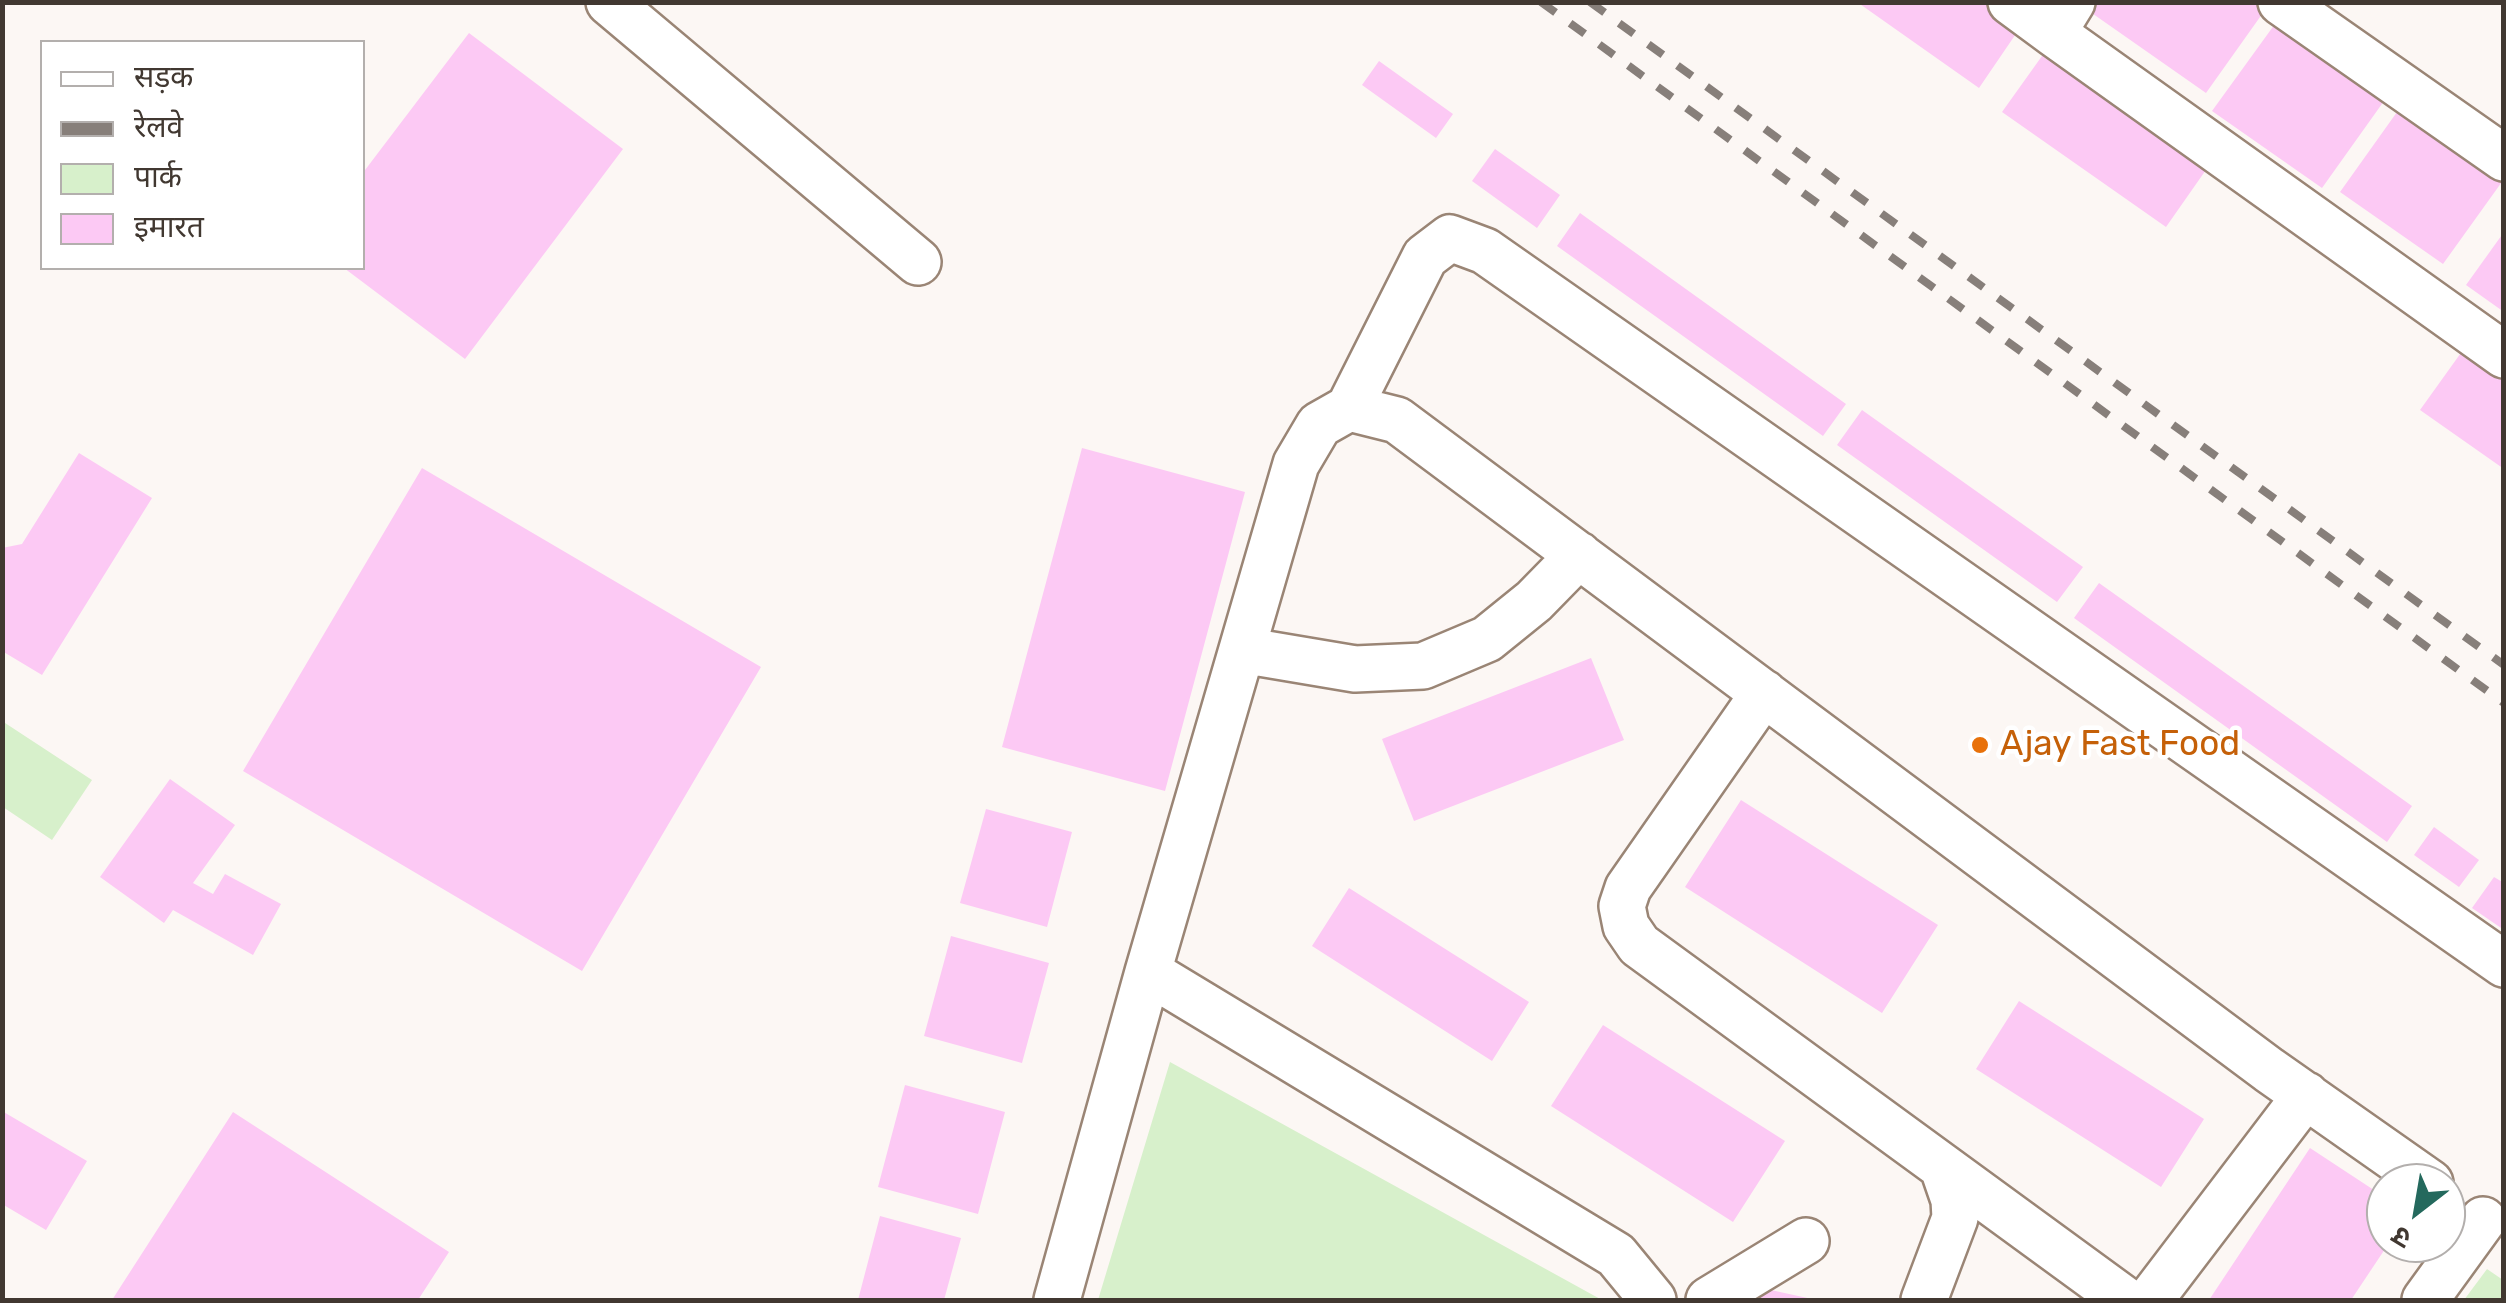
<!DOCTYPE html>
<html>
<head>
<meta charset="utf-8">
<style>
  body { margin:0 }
  #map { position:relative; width:2506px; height:1303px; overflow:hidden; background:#fcf7f4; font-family:Rubik,"Noto Sans Devanagari",sans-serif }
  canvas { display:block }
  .frame { position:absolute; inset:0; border:5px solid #413831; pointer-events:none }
  .legend { position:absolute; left:40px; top:40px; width:325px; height:230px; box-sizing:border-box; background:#fff; border:2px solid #b3afad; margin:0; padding:12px 18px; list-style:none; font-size:30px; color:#413831 }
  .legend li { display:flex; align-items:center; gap:20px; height:50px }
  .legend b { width:50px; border:2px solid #b3afad }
  .north { position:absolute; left:2366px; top:1163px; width:100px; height:100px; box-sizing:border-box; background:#fff; border:2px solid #b3afad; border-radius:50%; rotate:211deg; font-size:28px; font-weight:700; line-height:40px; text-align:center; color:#413831 }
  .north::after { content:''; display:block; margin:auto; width:35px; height:45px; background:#24695d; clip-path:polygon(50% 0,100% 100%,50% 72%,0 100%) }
</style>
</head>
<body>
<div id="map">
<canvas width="2506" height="1303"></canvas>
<div class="frame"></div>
<ul class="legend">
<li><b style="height:12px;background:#fff"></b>सड़क</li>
<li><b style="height:12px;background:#877f7a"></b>रेलवे</li>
<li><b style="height:28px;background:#d7f0cb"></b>पार्क</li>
<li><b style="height:28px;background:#fcc9f4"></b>इमारत</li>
</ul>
<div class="north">उ</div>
</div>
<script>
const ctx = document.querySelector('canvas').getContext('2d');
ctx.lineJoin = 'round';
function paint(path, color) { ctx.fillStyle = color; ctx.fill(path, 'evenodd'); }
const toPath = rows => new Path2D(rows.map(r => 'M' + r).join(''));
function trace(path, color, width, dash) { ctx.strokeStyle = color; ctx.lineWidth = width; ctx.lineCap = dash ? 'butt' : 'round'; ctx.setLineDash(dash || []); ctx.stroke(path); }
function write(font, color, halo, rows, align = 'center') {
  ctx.font = font + ' Rubik,sans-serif'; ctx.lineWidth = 9; ctx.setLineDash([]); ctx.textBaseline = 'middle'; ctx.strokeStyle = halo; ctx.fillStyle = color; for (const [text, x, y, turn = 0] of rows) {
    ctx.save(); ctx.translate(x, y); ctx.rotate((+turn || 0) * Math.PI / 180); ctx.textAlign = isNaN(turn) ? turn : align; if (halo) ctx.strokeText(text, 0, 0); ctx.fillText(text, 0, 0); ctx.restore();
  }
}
const green = toPath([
  [2,721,92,780,52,840,3,807],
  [1170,1062,1602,1300,1098,1300],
  [2487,1269,2503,1280,2503,1300,2464,1300]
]);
const building = toPath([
  [1857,2,1997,2,2024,22,1979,88],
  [2091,2,2254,2,2265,10,2206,93,2086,9],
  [2280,17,2389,94,2322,188,2212,111],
  [469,33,623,149,465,359,344,268,362,268,362,174],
  [2052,42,2215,157,2166,227,2002,112],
  [1379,61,1453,114,1436,138,1362,85],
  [2402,105,2504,179,2443,264,2340,192],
  [1495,149,1560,195,1537,228,1472,181],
  [1580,213,1846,404,1823,436,1557,246],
  [2504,232,2504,312,2466,285],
  [2468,343,2504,369,2504,469,2420,410],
  [1862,410,2083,567,2057,602,1837,445],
  [1082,448,1245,492,1165,791,1002,747],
  [79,453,152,498,42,675,2,651,2,548,22,544],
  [422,468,761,667,582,971,243,771],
  [2099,583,2412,806,2387,842,2074,618],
  [1591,658,1624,740,1414,821,1382,739],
  [170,779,235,825,193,883,213,894,225,874,281,904,253,955,173,910,164,923,100,877],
  [1741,800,1938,925,1882,1013,1685,887],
  [986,809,1072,832,1047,927,960,903],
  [2434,827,2479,860,2459,887,2414,855],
  [2494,877,2504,883,2504,930,2472,908],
  [1349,888,1529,1002,1492,1061,1312,946],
  [951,936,1049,963,1022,1063,924,1036],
  [2019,1001,2204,1119,2161,1187,1976,1069],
  [1603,1025,1785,1141,1733,1222,1551,1106],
  [905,1085,1005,1112,978,1214,878,1187],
  [2,1111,87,1161,46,1230,2,1204],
  [233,1112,449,1252,418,1300,112,1300],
  [2310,1148,2386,1198,2386,1243,2389,1243,2351,1300,2209,1300],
  [880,1216,961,1238,944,1300,858,1300],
  [1748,1285,1812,1299,1812,1300,1745,1300]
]);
const minor = toPath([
  [609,2,918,262],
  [2011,2,2053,33],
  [2072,2,2053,33,2504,355],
  [2281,2,2504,158],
  [1349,408,1425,257,1450,238,1485,251,2504,964],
  [1242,650,1355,669,1423,666,1487,639,1534,601,1579,555],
  [1764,693,1628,888,1622,906,1626,926,1639,945,2125,1300],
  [1148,972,1616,1255,1653,1300],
  [1057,1300,1148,972,1296,464,1319,425,1349,408,1397,420,2269,1070,2430,1183],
  [1709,1300,1806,1241],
  [1924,1300,1955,1218,1954,1200,1943,1168],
  [2150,1300,2306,1095],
  [2425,1300,2483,1220]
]);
const rail = toPath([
  [1541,2,2504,703],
  [1590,2,2504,665]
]);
const markers = [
  [1980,745,10,"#e8710a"]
];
const foodNames = [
  ["Ajay Fast Food",2000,745]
];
paint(green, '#d7f0cb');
paint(building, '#fcc9f4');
trace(minor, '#9a8575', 50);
trace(minor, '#fff', 45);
trace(rail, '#877f7a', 8, [18, 18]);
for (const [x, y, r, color] of markers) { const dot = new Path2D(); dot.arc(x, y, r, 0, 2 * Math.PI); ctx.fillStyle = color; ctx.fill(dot); trace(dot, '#fff', 4); }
write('35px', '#c56008', '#fff', foodNames, 'left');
</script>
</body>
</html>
